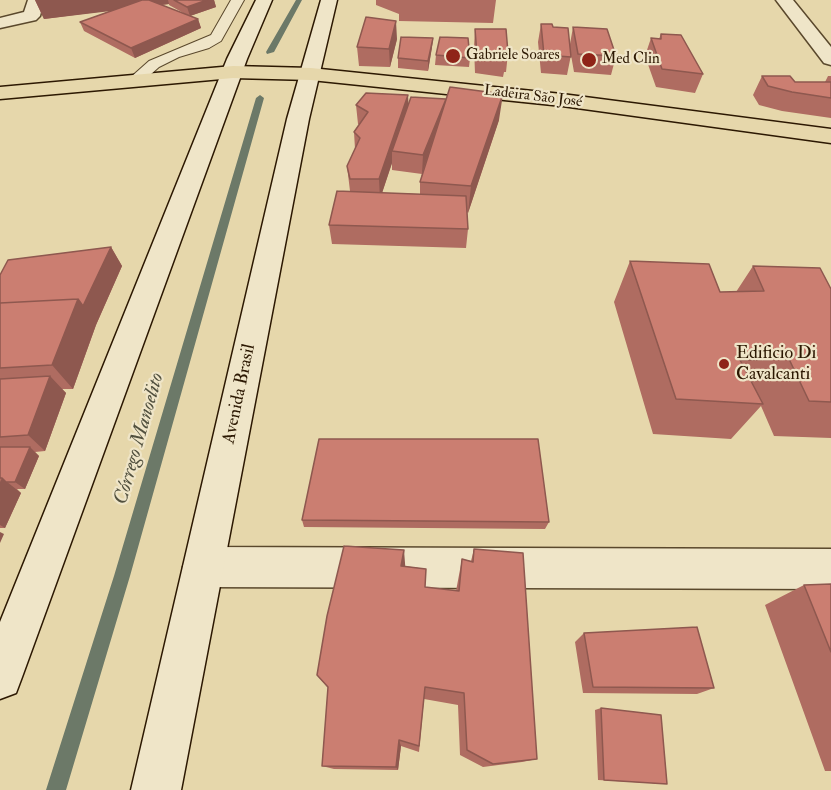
<!DOCTYPE html>
<html>
<head>
<meta charset="utf-8">
<style>
  body { margin:0 }
  canvas { display:block; background:#e6d7ab }
</style>
</head>
<body>
<canvas width="831" height="790"></canvas>
<script>
const ctx = document.querySelector('canvas').getContext('2d');
ctx.lineJoin = 'round';
const toPath = rows => new Path2D(rows.map(r => 'M' + r).join(''));
function paint(path, color) { ctx.fillStyle = color; ctx.fill(path, 'evenodd'); }
function trace(path, color, width, dash) { ctx.strokeStyle = color; ctx.lineWidth = width; ctx.lineCap = dash ? 'butt' : 'round'; ctx.setLineDash(dash || []); ctx.stroke(path); }
function write(font, color, halo, rows, align = 'center') {
  ctx.font = font + ' "IM FELL Double Pica",serif'; ctx.lineWidth = 4.5; ctx.setLineDash([]); ctx.textBaseline = 'middle'; ctx.strokeStyle = halo; ctx.fillStyle = color; for (const [text, x, y, turn = 0] of rows) {
    ctx.save(); ctx.translate(x, y); ctx.rotate((+turn || 0) * Math.PI / 180); ctx.textAlign = isNaN(turn) ? turn : align; if (halo) ctx.strokeText(text, 0, 0); ctx.fillText(text, 0, 0); ctx.restore();
  }
}
const stream = toPath([
  [296,0,302,0,274,52,267,54,266,52,296,0],
  [260,95,264,98,130,576,66,790,46,790,114,576,256,98,260,95]
]);
const lane = toPath([
  [231,0,244,0,221,41,209,48,179,57,159,67,141,83,131,83,128,80,131,77,149,61,211,35,231,0]
]);
const street = toPath([
  [28,0,44,0,40,16,36,20,0,28,0,18,24,12,28,0],
  [776,0,793,0,831,47,831,65,824,63,776,0],
  [203,547,831,549,831,589,203,587,189,581,183,567,189,553,203,547]
]);
const secondary = toPath([
  [256,0,272,0,247,59,22,677,16,693,0,699,0,622,227,59,256,0],
  [321,0,337,0,309,119,181,790,131,790,287,119,321,0]
]);
const primary = toPath([
  [233,66,311,68,562,94,831,129,831,143,562,106,311,80,233,78,0,99,0,87,233,66]
]);
const wall = toPath([
  [35,0,214,0,216,7,190,16,198,19,201,28,135,58,84,31,80,22,113,10,44,19],
  [169,4,169,5,187,15,161,5],
  [376,0,496,0,493,23,399,21,399,14,376,5],
  [541,24,553,27,570,44,573,27,616,56,611,75,574,72,571,55,567,75,541,73,538,42],
  [475,29,508,53,506,72,504,72,503,77,475,73,474,47],
  [661,34,703,74,695,93,656,87,645,56,651,38,659,39],
  [433,38,432,47,428,71,398,68,398,58],
  [397,39,390,67,359,66,357,47],
  [436,55,470,58,469,67,435,65],
  [762,76,795,82,825,82,828,76,831,76,831,118,782,111,759,105,753,95],
  [356,105,409,105,499,120,468,213,467,212,468,229,466,248,332,244,329,225,350,191,347,166,355,149,354,132,359,124,358,124],
  [392,163,392,170,422,174,420,182,420,194,382,193],
  [111,247,122,266,96,325,73,389,62,389,66,393,45,451,35,452,39,456,25,489,17,489,21,493,5,528,0,528,0,275],
  [630,261,720,292,736,292,753,266,831,289,831,438,774,436,761,406,731,439,653,434,614,302],
  [302,520,549,522,545,529,304,527],
  [474,549,537,759,522,762,483,767,460,755,458,705,424,699,419,752,401,746,398,770,334,769,322,766,328,688,317,675,405,566,426,569,425,587,456,591,462,559,471,561],
  [831,584,831,771,825,771,765,605,804,585],
  [584,633,714,688,697,694,583,693,575,642],
  [601,708,667,784,598,780,595,710]
]);
const shadedWall = toPath([
  [35,0,168,0,169,4,44,19],
  [207,0,214,0,216,7,190,16,187,7],
  [198,19,201,28,135,58,131,48],
  [396,21,397,39,390,67,389,49],
  [433,38,432,47,428,71,428,61],
  [503,94,499,120,468,213,471,186],
  [408,95,409,114,392,151,392,163,380,199,379,179],
  [446,99,422,174,423,155],
  [111,247,122,266,96,325,73,389,52,365,78,299],
  [50,376,66,393,45,451,28,435],
  [30,447,39,456,25,489,15,482],
  [2,478,21,493,5,528,0,525,0,482],
  [0,532,4,534,0,543],
  [404,550,406,576,401,566],
  [399,740,401,746,398,770,396,767]
]);
const building = toPath([
  [142,0,149,0,198,19,131,48,80,22,142,0],
  [174,0,207,0,187,7,174,0],
  [366,17,396,21,389,49,357,47,366,17],
  [541,24,552,24,553,27,568,28,571,57,544,55,541,24],
  [573,27,607,29,616,56,578,54,573,27],
  [475,29,506,29,508,53,504,53,505,59,477,55,475,29],
  [661,34,681,35,703,74,662,69,651,38,661,39,661,34],
  [401,37,433,38,428,61,398,58,401,37],
  [440,37,468,38,470,58,436,55,440,37],
  [762,76,790,76,795,82,831,82,831,98,792,92,768,86,762,76],
  [450,87,503,94,471,186,420,182,450,87],
  [366,93,408,95,379,179,350,179,347,166,360,138,354,132,368,112,356,105,366,93],
  [411,97,446,99,423,155,392,151,411,97],
  [337,191,466,196,468,229,329,225,337,191],
  [111,247,83,306,78,299,0,303,0,275,8,260,111,247],
  [630,261,709,264,720,292,764,291,753,266,820,268,831,289,831,402,809,401,789,359,740,360,763,404,676,399,630,261],
  [78,299,52,365,0,368,0,303,78,299],
  [50,376,28,435,0,437,0,379,50,376],
  [319,439,538,439,549,522,302,520,319,439],
  [0,447,30,447,15,482,6,482,2,478,0,478,0,447],
  [344,546,404,550,401,566,426,569,425,587,459,591,462,559,473,562,474,549,523,553,537,759,493,764,467,750,464,693,425,687,419,746,399,740,396,767,322,766,328,687,317,675,327,616,344,546],
  [831,584,831,652,804,585,831,584],
  [697,627,714,688,593,687,584,633,697,627],
  [601,708,661,715,667,784,604,780,601,708]
]);
const markers = [
  [453,56,8,"#8f2418"],
  [589,60,8,"#8f2418"],
  [724,364,6,"#8f2418"]
];
const farPoinames = [
  ["Gabriele Soares",466,56],
  ["Med Clin",602,60]
];
const farStreetnames = [
  ["Ladeira São José",533,97,7]
];
const poiNames = [
  ["Edificio Di",736,354],
  ["Cavalcanti",736,375]
];
const streetNames = [
  ["Avenida Brasil",240,394,-78]
];
const waterNames = [
  ["Córrego Manoelito",140,439,-74]
];
paint(stream, '#6c7968');
trace(lane, '#5a482c', 2);
trace(street, '#5a482c', 3);
trace(secondary, '#2c1802', 3);
trace(primary, '#2c1802', 3);
paint(lane, '#efe5c8');
paint(street, '#efe5c8');
paint(secondary, '#efe5c8');
paint(primary, '#e6d7ab');
paint(wall, '#af6c61');
paint(shadedWall, '#8e584f');
paint(building, '#cb7e71');
trace(building, '#8e584f', 1.5);
for (const [x, y, r, color] of markers) { const dot = new Path2D(); dot.arc(x, y, r, 0, 2 * Math.PI); ctx.fillStyle = color; ctx.fill(dot); trace(dot, '#efe5c8', 2); }
write('15px', '#2c1802', '#efe5c8', farPoinames, 'left');
write('15px', '#2c1802', '#efe5c8', farStreetnames);
write('18px', '#2c1802', '#efe5c8', poiNames, 'left');
write('18px', '#2c1802', '#efe5c8', streetNames);
write('italic 20px', '#51503e', '#efe5c8', waterNames);
</script>
</body>
</html>
